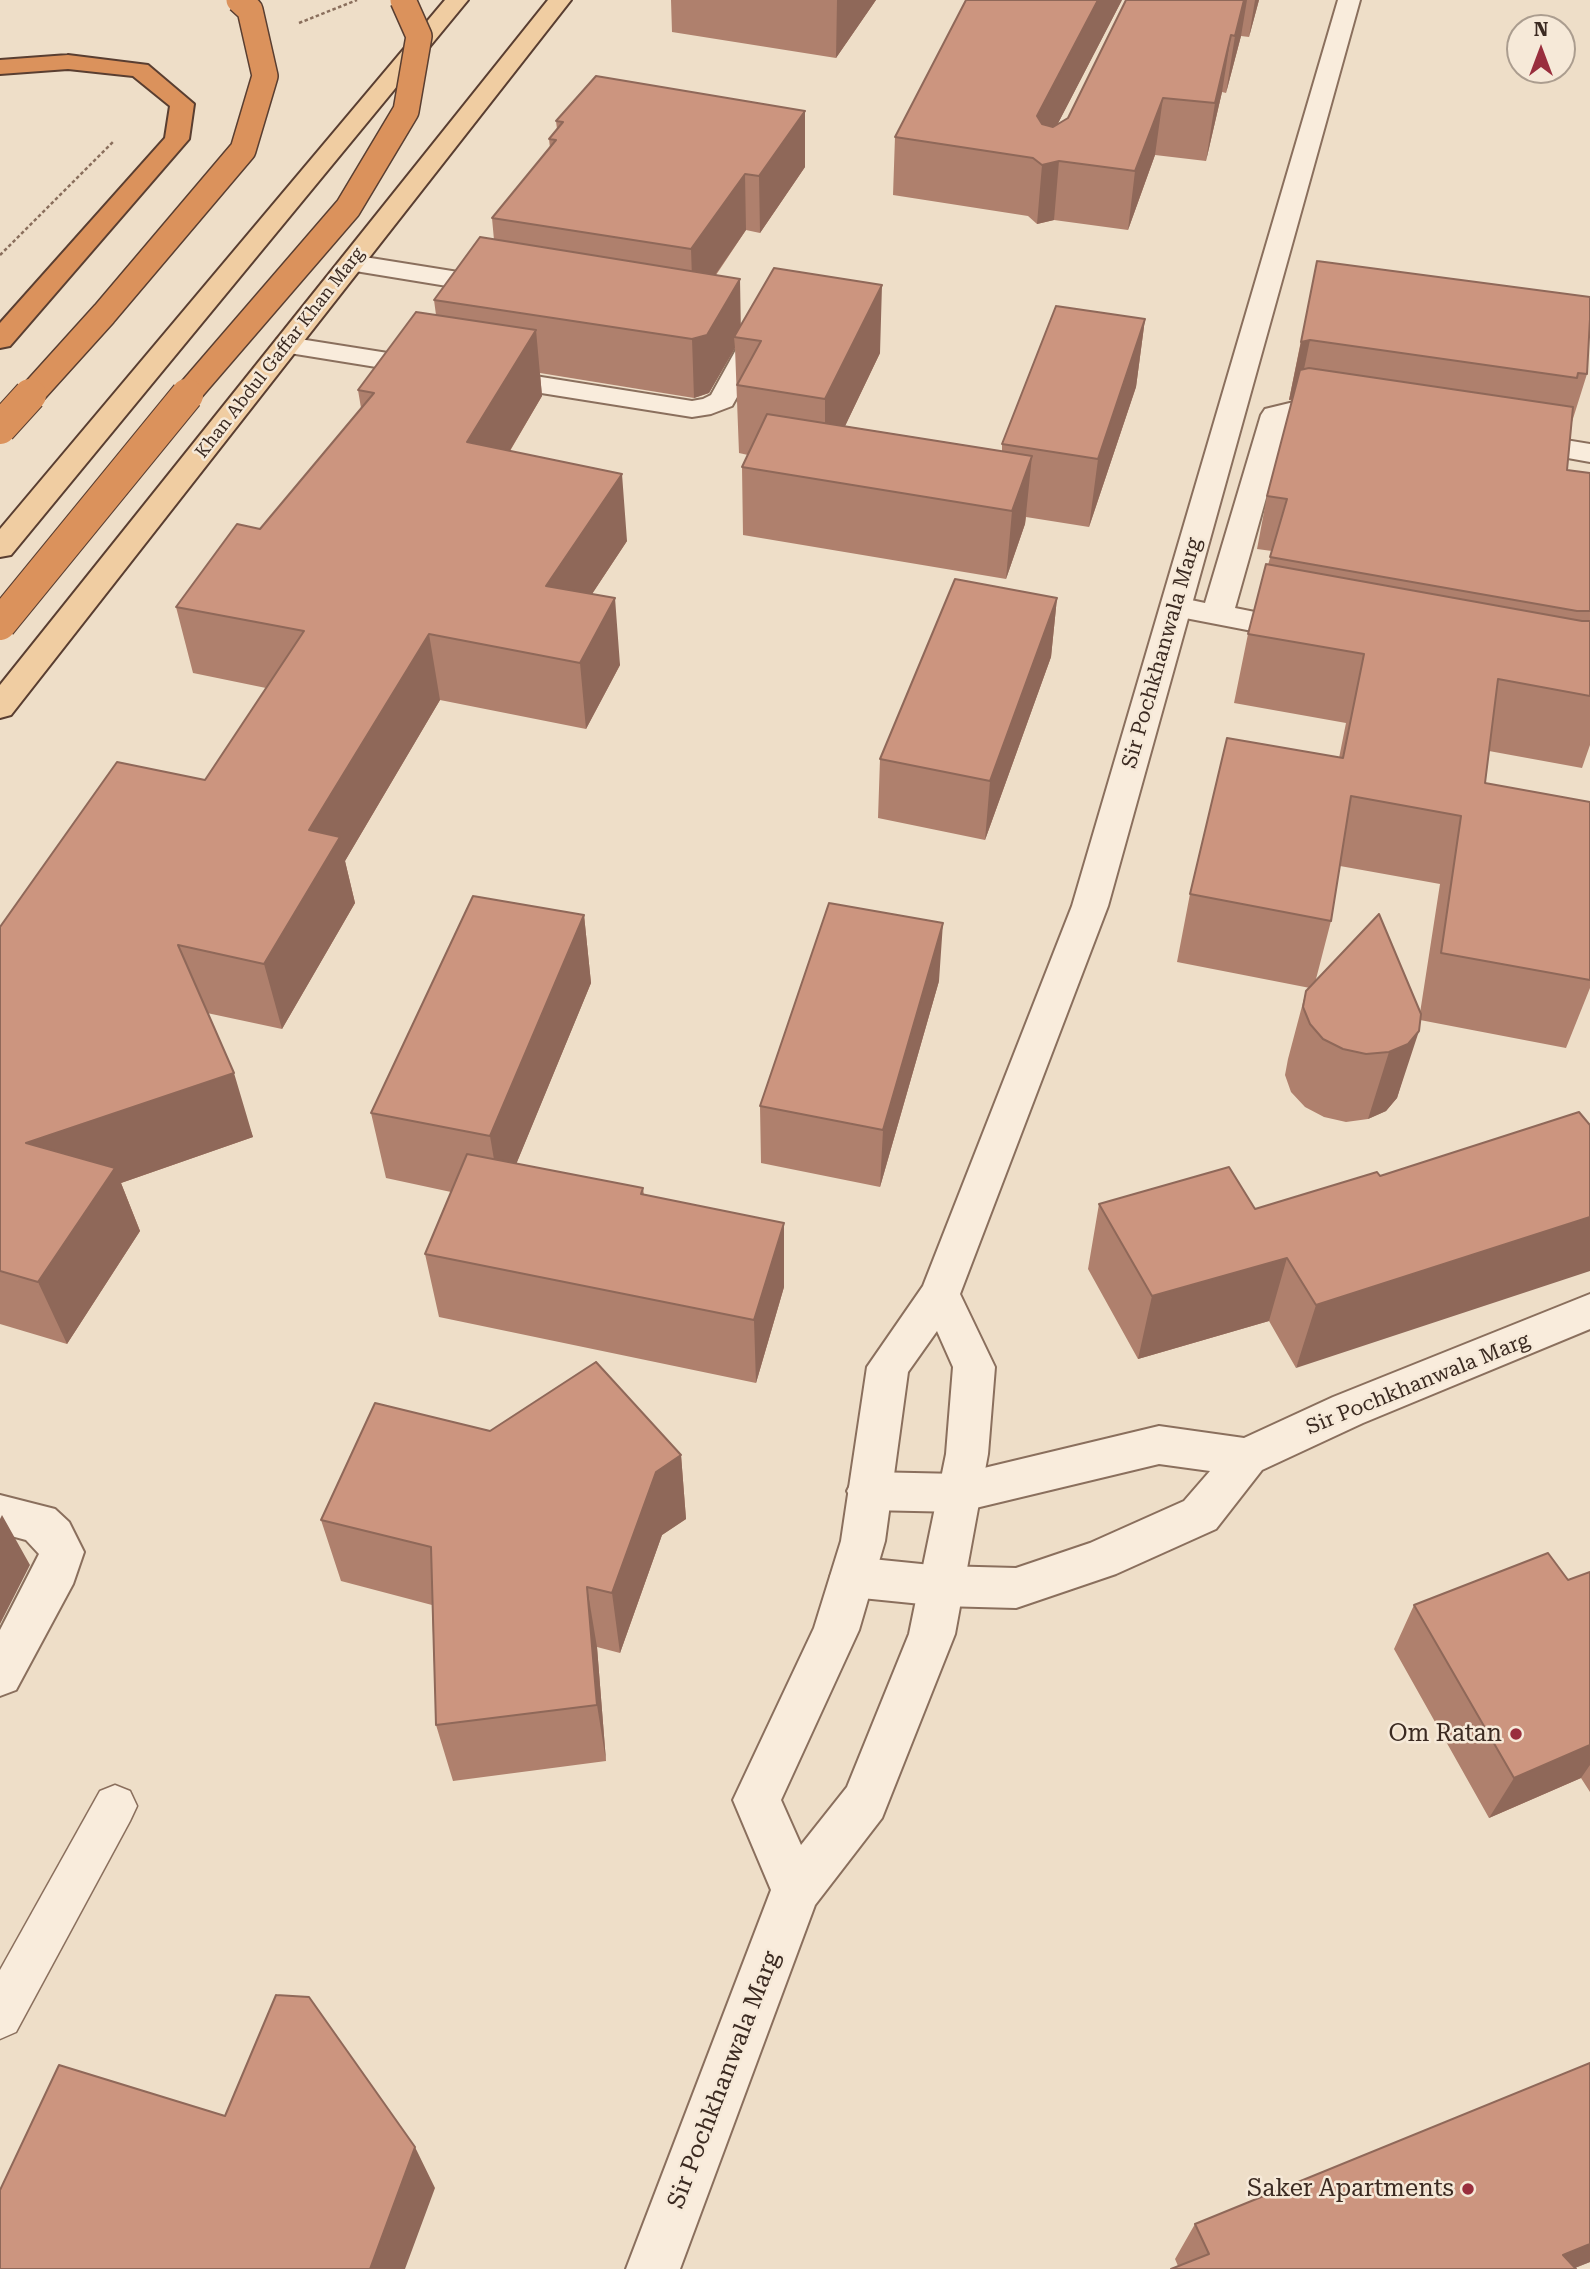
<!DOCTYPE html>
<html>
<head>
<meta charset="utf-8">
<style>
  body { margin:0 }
  #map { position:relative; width:1590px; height:2269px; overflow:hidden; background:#eedec8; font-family:"Roboto Serif",serif }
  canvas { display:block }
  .north { position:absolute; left:1506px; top:14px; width:70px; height:70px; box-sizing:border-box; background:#f6e9d8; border:2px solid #ab9d8f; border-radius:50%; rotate:0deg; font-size:19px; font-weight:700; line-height:28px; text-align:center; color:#3b2a21 }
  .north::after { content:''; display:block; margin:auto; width:24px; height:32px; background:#992e3d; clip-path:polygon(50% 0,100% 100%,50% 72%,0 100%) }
</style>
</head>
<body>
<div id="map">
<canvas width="1590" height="2269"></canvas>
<div class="north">N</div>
</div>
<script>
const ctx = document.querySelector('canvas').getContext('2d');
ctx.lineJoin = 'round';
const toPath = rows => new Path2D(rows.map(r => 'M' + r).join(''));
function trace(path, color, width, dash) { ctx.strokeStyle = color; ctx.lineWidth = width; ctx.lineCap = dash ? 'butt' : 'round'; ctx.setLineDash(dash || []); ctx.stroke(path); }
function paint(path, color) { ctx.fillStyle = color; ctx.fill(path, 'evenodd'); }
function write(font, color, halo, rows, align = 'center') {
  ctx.font = font + ' "Roboto Serif",serif'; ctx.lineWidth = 5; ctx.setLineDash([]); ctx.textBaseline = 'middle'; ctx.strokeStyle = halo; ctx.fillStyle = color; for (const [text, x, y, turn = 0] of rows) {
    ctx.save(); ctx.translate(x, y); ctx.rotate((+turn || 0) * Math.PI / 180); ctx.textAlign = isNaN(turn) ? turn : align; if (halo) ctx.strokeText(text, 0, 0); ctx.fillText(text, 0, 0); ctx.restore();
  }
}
const path = toPath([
  [299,23,357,0],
  [0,255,113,142]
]);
const service = toPath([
  [115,1785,130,1791,137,1806,130,1821,16,2032,0,2039,0,1970,100,1791,115,1785]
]);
const minor = toPath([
  [352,255,502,279,511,281,515,287,511,293,502,295,343,269,339,263,343,257,352,255],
  [758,326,768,328,772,334,732,406,711,414,692,417,491,385,481,383,477,377,481,371,491,369,692,401,703,399,711,395,748,328,758,326],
  [287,337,432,360,442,362,446,368,442,374,432,376,277,351,273,345,277,339,287,337],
  [1298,401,1350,409,1354,415,1350,421,1340,424,1298,418,1288,420,1235,608,1315,624,1320,631,1315,638,1304,641,1180,617,1175,610,1180,603,1191,600,1205,603,1261,415,1265,409,1298,401],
  [1517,432,1590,444,1590,462,1507,447,1503,441,1507,435,1517,432],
  [1590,1294,1590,1329,1363,1423,1262,1470,1216,1529,1116,1574,1016,1608,941,1606,852,1597,836,1591,830,1577,836,1563,852,1557,941,1566,1016,1568,1090,1543,1184,1501,1210,1471,1159,1464,959,1512,869,1510,854,1505,847,1491,854,1477,869,1472,959,1474,1159,1426,1244,1438,1333,1397,1590,1294],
  [0,1495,55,1509,69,1522,84,1552,73,1584,16,1690,0,1696,0,1630,39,1554,26,1540,0,1533,0,1495]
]);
const tertiary = toPath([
  [1338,0,1360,0,1108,906,960,1294,995,1367,988,1454,955,1634,882,1818,815,1905,680,2269,626,2269,771,1890,733,1800,814,1628,841,1541,867,1367,923,1286,1072,906,1338,0],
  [937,1331,953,1367,946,1454,909,1634,847,1787,801,1845,781,1800,859,1630,885,1541,908,1372,937,1331]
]);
const primary = toPath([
  [445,0,468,0,11,555,0,557,0,529,445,0],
  [548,0,571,0,11,715,0,718,0,685,548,0]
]);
const motorway = toPath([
  [68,55,148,65,194,104,189,139,10,346,0,348,0,323,165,138,170,106,133,76,68,69,0,74,0,60,68,55]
]);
const motorwayBridgeFar1 = toPath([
  [29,397,104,314,243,150,265,76,250,10,239,0],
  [185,397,348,208,406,111,419,36,403,0]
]);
const motorwayBridge = toPath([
  [0,428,30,395],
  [0,624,187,395]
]);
const wall = toPath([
  [671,0,876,0,836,58,672,32],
  [1122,0,1057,125,1068,118,1126,0,1259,0,1249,37,1241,36,1226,93,1222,92,1206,161,1155,155,1128,230,1054,220,1037,224,1028,216,893,195,895,137],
  [556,121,805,167,760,233,746,230,716,275,741,326,880,353,845,426,1002,451,1002,444,1145,319,1136,387,1089,527,1026,517,1025,524,1006,579,743,535,742,467,748,455,739,453,735,348,709,393,694,398,540,373,542,396,510,451,627,541,592,594,620,665,586,729,440,700,345,861,355,903,282,1029,207,1013,253,1137,121,1183,140,1231,67,1344,0,1324,0,927,205,780,266,688,193,673,176,607,260,529,361,408,358,390,436,315,434,300,494,240,492,218,550,148,549,139,557,129],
  [1317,261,1587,374,1571,425,1567,470,1590,473,1590,745,1582,768,1489,751,1485,783,1590,802,1590,988,1566,1048,1420,1020,1397,1098,1386,1111,1368,1119,1346,1122,1324,1117,1305,1107,1291,1092,1285,1075,1288,1059,1306,991,1310,988,1177,962,1190,894,1339,758,1346,723,1234,703,1248,634,1272,551,1257,549,1267,496,1293,400,1289,400],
  [1340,866,1440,884,1420,1013,1315,983,1331,921],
  [1057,598,1051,657,985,840,878,818,880,759],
  [584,915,591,983,516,1164,643,1188,644,1195,784,1287,756,1383,439,1317,425,1254,451,1192,386,1178,371,1113],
  [939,981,880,1187,761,1163,760,1106],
  [1377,1172,1296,1368,1269,1321,1138,1359,1088,1269,1099,1204,1255,1209],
  [490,1431,681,1455,686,1519,662,1535,620,1653,597,1647,606,1761,453,1781,436,1725,432,1605,341,1581,321,1520],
  [1590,1572,1590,1792,1581,1778,1489,1818,1394,1649,1414,1605,1568,1580],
  [1195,2224,1590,2262,1575,2268,1178,2266,1175,2259]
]);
const shadedWall = toPath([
  [837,0,876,0,836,58],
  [1098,0,1122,0,1038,162,1037,116],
  [1244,0,1247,0,1241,36,1226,93,1235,36],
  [1255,0,1259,0,1249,37],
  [1231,35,1222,92,1206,161,1215,103],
  [1163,98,1155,155,1128,230,1135,171],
  [805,111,805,167,760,233,759,176],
  [1059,161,1054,220,1037,224,1042,165],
  [745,174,746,230,693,307,691,249],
  [740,279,741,336,734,337,735,348,709,393,694,398,692,339],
  [882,285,880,353,825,468,825,399],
  [1145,319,1136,387,1089,527,1098,459],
  [536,330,542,396,476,508,467,442],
  [1310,340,1298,398,1289,400,1301,342],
  [1032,456,1025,524,1006,579,1012,511],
  [622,474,627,541,553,653,546,586],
  [615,598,620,665,586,729,580,663],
  [1057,598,1051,657,985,840,990,781],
  [429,634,440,700,345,861,355,903,282,1029,264,964,309,830],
  [584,915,591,983,501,1201,490,1136],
  [943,923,939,981,880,1187,883,1130],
  [1419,1031,1397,1098,1386,1111,1368,1119,1389,1052],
  [234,1073,253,1137,121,1183,140,1231,67,1344,38,1282,26,1143],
  [1590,1217,1590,1271,1296,1368,1316,1305],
  [784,1223,784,1287,756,1383,754,1320],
  [1287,1258,1269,1321,1138,1359,1152,1296],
  [681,1455,686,1519,662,1535,620,1653,612,1593,656,1472],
  [2,1515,30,1565,0,1624,0,1519],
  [587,1587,597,1647,606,1761,597,1705],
  [1590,1745,1590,1765,1581,1778,1489,1818,1514,1778],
  [415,2147,435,2188,405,2269,370,2269],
  [1590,2244,1590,2262,1572,2269,1563,2255]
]);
const building = toPath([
  [966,0,1098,0,1037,116,1042,124,1053,127,1068,118,1126,0,1244,0,1235,36,1231,35,1215,103,1163,98,1135,171,1059,161,1042,165,1033,158,895,137,966,0],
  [596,76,805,111,759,176,745,174,691,249,492,218,556,140,549,139,563,122,556,121,596,76],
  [480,237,740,279,707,335,692,339,434,300,480,237],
  [1317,261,1590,297,1590,319,1587,374,1578,373,1577,378,1310,340,1301,342,1317,261],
  [774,268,882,285,825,399,737,385,761,341,734,337,774,268],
  [1056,306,1145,319,1098,459,1002,444,1056,306],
  [416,312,536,330,467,442,622,474,546,586,615,598,580,663,429,634,309,830,340,837,264,964,178,945,234,1073,26,1143,115,1168,38,1282,0,1271,0,927,117,762,205,780,304,631,176,607,237,524,260,529,374,393,358,390,416,312],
  [1309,368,1573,407,1567,470,1590,473,1590,611,1577,611,1270,557,1287,499,1267,496,1300,370,1309,368],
  [767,414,1032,456,1012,511,742,467,767,414],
  [1266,564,1582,621,1590,621,1590,696,1498,679,1485,783,1590,802,1590,980,1441,953,1461,816,1351,796,1331,921,1190,894,1227,738,1343,758,1364,654,1248,634,1266,564],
  [955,579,1057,598,990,781,880,759,955,579],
  [473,896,584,915,490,1136,371,1113,473,896],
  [829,903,943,923,883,1130,760,1106,829,903],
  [1379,914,1421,1014,1419,1031,1408,1044,1389,1052,1366,1054,1343,1049,1323,1039,1310,1024,1303,1007,1306,991,1379,914],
  [1579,1112,1590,1125,1590,1217,1316,1305,1287,1258,1152,1296,1099,1204,1229,1167,1255,1209,1377,1172,1380,1176,1579,1112],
  [467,1154,643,1188,641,1194,784,1223,754,1320,425,1254,467,1154],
  [596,1362,681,1455,656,1472,612,1593,587,1587,597,1705,436,1725,431,1547,321,1520,375,1403,490,1431,596,1362],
  [1548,1553,1568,1580,1590,1572,1590,1745,1514,1778,1414,1605,1548,1553],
  [276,1995,309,1997,415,2147,370,2269,0,2269,0,2190,59,2065,225,2116,276,1995],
  [1590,2063,1590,2244,1563,2255,1576,2269,1171,2269,1209,2254,1195,2224,1590,2063]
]);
const markers = [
  [1516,1734,7,"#992e3d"],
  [1468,2189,7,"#992e3d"]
];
const farStreetnames = [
  ["Khan Abdul Gaffar Khan Marg",280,353,-52]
];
const streetNames = [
  ["Sir Pochkhanwala Marg",1162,653,-74],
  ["Sir Pochkhanwala Marg",1418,1384,-22]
];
const nearPoinames = [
  ["Om Ratan",1502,1734],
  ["Saker Apartments",1454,2189]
];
const nearStreetnames = [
  ["Sir Pochkhanwala Marg",724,2080,-69]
];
trace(service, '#8a6f5d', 3);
trace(minor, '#8a6f5d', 4);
trace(tertiary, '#8a6f5d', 4);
trace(primary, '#593e31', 4);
trace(motorway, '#593e31', 4);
trace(path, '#8a6f5d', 2.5, [3.5, 2.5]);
paint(service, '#f9ecdc');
paint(minor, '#f9ecdc');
paint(tertiary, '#f9ecdc');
paint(primary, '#f0cda2');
paint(motorway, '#db925c');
trace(motorwayBridgeFar1, '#593e31', 28, []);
trace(motorwayBridge, '#593e31', 34, []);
trace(motorwayBridgeFar1, '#db925c', 25);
trace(motorwayBridge, '#db925c', 32);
paint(wall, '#af806d');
paint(shadedWall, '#8f6859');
paint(building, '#cc957f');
trace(building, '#8f6859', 2);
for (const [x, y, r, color] of markers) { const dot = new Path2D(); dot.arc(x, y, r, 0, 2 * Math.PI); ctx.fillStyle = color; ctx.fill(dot); trace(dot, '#f6e9d8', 2.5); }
write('18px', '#3b2a21', '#f6e9d8', farStreetnames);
write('21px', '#3b2a21', '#f6e9d8', streetNames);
write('24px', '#3b2a21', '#f6e9d8', nearPoinames, 'right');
write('24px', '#3b2a21', '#f6e9d8', nearStreetnames);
</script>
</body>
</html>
